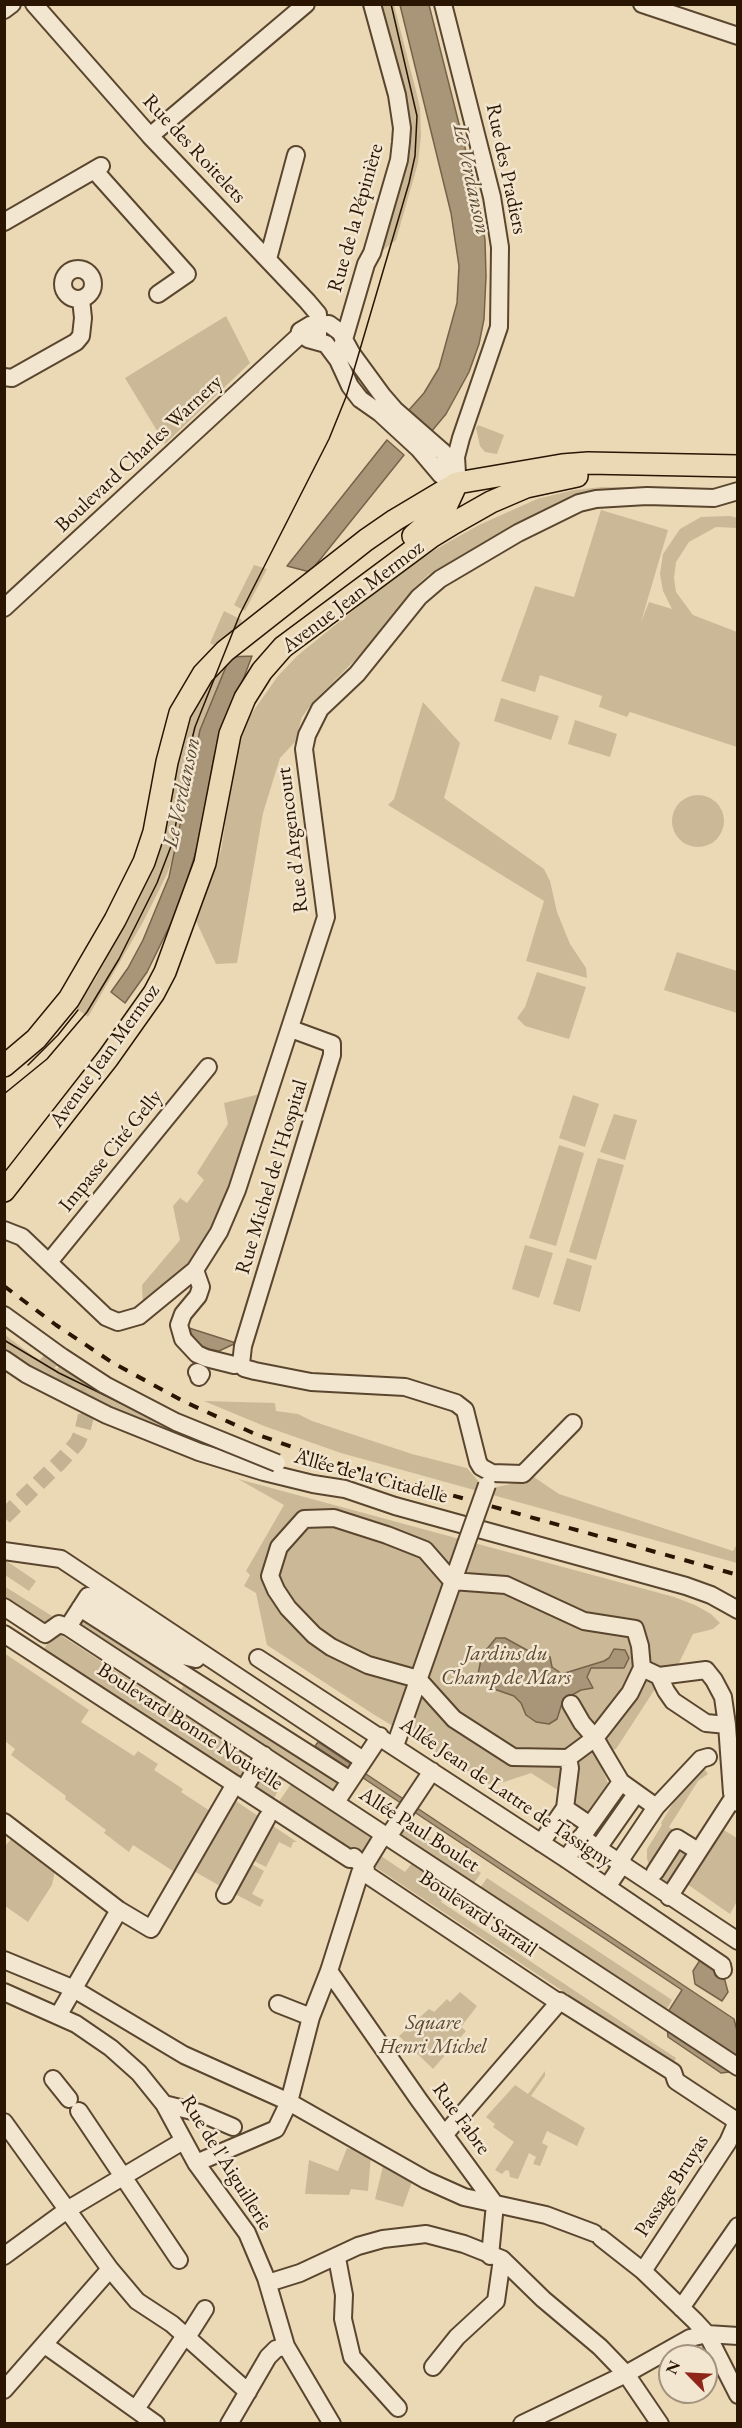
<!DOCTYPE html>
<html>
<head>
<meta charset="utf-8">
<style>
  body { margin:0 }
  #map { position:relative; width:742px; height:2428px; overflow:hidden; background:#ebd9b6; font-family:"EB Garamond",serif }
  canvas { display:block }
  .frame { position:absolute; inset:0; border:6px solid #291502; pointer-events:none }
  .north { position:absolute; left:658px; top:2344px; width:60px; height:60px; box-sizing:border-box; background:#f2e6d0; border:2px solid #a2927e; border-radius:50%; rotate:294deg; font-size:16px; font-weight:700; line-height:24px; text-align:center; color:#291502 }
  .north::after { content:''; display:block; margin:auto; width:21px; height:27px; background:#8f2418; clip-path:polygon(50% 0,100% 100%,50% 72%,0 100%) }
</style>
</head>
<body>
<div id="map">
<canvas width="742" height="2428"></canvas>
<div class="frame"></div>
<div class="north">N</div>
</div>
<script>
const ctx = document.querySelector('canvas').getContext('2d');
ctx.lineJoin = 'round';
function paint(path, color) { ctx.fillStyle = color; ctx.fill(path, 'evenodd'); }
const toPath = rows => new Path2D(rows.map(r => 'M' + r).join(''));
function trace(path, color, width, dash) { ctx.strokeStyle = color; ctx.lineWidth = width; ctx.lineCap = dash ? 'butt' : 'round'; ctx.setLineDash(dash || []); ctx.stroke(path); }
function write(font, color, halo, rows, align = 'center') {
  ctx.font = font + ' "EB Garamond",serif'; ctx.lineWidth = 5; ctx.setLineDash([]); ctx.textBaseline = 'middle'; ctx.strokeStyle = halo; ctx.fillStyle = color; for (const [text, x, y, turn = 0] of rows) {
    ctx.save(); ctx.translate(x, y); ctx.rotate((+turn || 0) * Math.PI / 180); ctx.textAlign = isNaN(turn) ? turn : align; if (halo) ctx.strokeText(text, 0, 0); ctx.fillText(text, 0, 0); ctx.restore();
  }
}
const green = toPath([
  [380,5,394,5,416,91,420,108,421,136,418,163,396,240,378,254,403,165],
  [226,316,250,363,165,444,125,378],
  [478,425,504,435,497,454,485,452,480,446,476,428],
  [602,487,631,487,632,490,494,538,428,575,415,587,363,652,313,702,302,717,295,742,280,758,263,813,237,963,216,964,196,921,221,850,232,779,242,734,249,717,278,676,297,656,413,562,479,525,537,499,574,490],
  [601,510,668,530,641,622,649,602,672,609,663,591,660,574,663,554,680,529,701,517,730,516,737,518,737,528,716,527,689,542,676,562,674,578,676,592,693,615,737,632,737,747,630,712,627,717,599,707,602,696,540,675,535,692,501,681,535,586,574,597],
  [254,565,267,569,245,611,234,605],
  [224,611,242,620,238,631,215,646,210,643],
  [230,657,200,730,177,846,167,874,143,922,88,1017,76,1008,96,978,154,867,168,821,178,751,197,694],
  [501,698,559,716,551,740,494,721],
  [423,702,460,743,444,798,544,869,550,881,557,912,570,944,586,968,587,978,526,961,544,901,388,805,394,799],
  [575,720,617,734,610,757,568,744],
  '672 821a26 26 0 1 1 52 0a26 26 0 1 1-52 0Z',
  [677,952,737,971,737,1013,664,990],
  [537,972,586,987,569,1039,525,1026,517,1018,525,1007],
  [260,1094,214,1227,193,1258,143,1307,142,1285,180,1240,173,1206,180,1198,187,1203,204,1180,197,1173,228,1124,224,1103],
  [573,1095,599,1104,585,1147,559,1138],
  [614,1114,637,1120,625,1160,600,1152],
  [559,1145,584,1153,556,1246,529,1238],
  [598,1158,624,1165,596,1260,569,1252],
  [525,1245,553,1253,539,1298,512,1289],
  [567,1258,592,1266,580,1312,553,1304],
  [4,1334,33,1356,57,1369,63,1361,216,1441,214,1449,127,1417,5,1354],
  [204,1401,275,1403,276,1411,298,1414,312,1421,412,1454,467,1468,479,1482,478,1491,341,1453,264,1426],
  [528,1473,559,1494,733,1551,737,1544,737,1563,489,1494,492,1488,520,1482],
  [238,1479,674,1597,695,1605,711,1614,720,1623,713,1629,693,1634,677,1667,666,1672,616,1749,609,1751,599,1761,610,1788,588,1816,574,1807,564,1794,531,1773,495,1785,489,1784,373,1714,267,1645,256,1593,244,1586,250,1575,246,1571,284,1505],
  [5,1560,36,1581,29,1591,5,1575],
  [4,1586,52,1616,46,1624,5,1596],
  [84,1616,174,1673,166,1685,77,1628],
  [59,1634,247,1756,248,1770,244,1777,239,1778,44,1649,52,1636],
  [4,1653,89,1710,81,1722,134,1756,138,1751,158,1764,154,1770,183,1789,181,1792,210,1811,173,1871,133,1845,129,1852,104,1833,106,1830,65,1799,66,1796,11,1755,15,1749,5,1741],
  [187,1681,341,1782,332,1794,178,1693],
  [704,1768,708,1774,698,1781,669,1827,677,1833,650,1867,647,1859,647,1849,662,1825,661,1823,682,1789],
  [272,1772,284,1780,273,1800,254,1787,261,1775],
  [291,1784,374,1838,364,1859,278,1803],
  [233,1799,258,1816,220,1886,192,1870],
  [405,1823,481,1873,472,1886,396,1836],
  [270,1824,297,1842,293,1842,291,1848,279,1842,266,1867,252,1860],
  [722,1829,737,1838,737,1901,730,1914,687,1884],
  [15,1835,56,1867,52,1885,28,1922,5,1906,4,1847],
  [679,1841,695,1852,671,1886,657,1874],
  [383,1844,387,1846,381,1856,405,1872,412,1863,436,1878,430,1888,444,1897,441,1902,676,2058,673,2064,369,1863],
  [250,1863,264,1871,252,1894,264,1900,260,1907,233,1893],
  [487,1878,672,2000,664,2014,478,1891],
  [460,1992,477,2006,461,2027,466,2031,433,2069,399,2036,429,2009,434,2012,447,1999,450,2002],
  [545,2071,545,2076,531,2096,585,2128,577,2146,547,2131,542,2143,548,2146,540,2166,533,2164,536,2157,529,2153,518,2179,510,2177,509,2171,506,2170,502,2174,495,2170,514,2142,493,2127,495,2124,486,2117,515,2085,528,2094],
  [353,2146,371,2155,368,2191,351,2189,349,2195,305,2194,309,2160,338,2171,347,2148,350,2149],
  [384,2162,413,2179,403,2207,375,2199]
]);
const water = toPath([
  [400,5,429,5,480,207,485,240,486,276,484,319,479,344,469,372,446,414,431,432,408,411,424,393,439,368,457,303,459,266,451,213,400,5],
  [387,440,404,455,310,572,287,566,387,440],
  [252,656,214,757,200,838,179,907,147,972,125,1003,111,992,128,968,143,940,169,877,200,730,230,657,252,656],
  [189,1328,236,1343,219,1351,204,1348,193,1338,189,1328],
  [496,1638,505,1638,534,1654,550,1657,552,1667,562,1674,604,1661,609,1658,614,1649,625,1650,629,1658,624,1668,591,1668,587,1677,593,1688,581,1690,563,1700,557,1719,549,1724,536,1722,526,1715,521,1703,514,1696,494,1689,478,1674,482,1655,496,1638],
  [318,1742,734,2019,737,2031,737,2071,721,2073,668,2037,666,2015,682,1990,315,1746,318,1742],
  [704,1954,721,1966,728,1992,722,2001,695,1984,693,1971,704,1954]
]);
const minorTunnel = toPath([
  [4,1517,61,1461,77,1443,82,1432,86,1416,83,1402,76,1388,44,1355]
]);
const minor = toPath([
  [34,4,150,136,307,301,318,314,318,341],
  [443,4,492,197,500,247,499,327,461,438,456,457,457,473],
  [642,4,738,36],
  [4,10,12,4],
  [150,136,306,4],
  [94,170,187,274,158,294],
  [4,222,101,166],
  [268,259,296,155],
  '63 284a15 15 0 1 1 30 0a15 15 0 1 1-30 0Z',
  [308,339,326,344,338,360,350,386,360,399,380,413,419,449,441,475,457,483],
  [338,360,366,264,372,253,399,160,401,142,402,128,397,95,372,4],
  [4,377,12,378,76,342,81,336,83,318,81,299],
  [4,608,299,336,300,331,310,325,329,324,340,332,352,354,382,395,395,410,443,452,449,461,457,483],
  [291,1029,332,1044,332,1055,243,1346,241,1364,244,1368,255,1371,311,1382,405,1387,456,1403,465,1410,478,1462,481,1467,492,1473,523,1474,573,1423],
  [4,1230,22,1237,106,1317,118,1322,139,1316,195,1270,219,1232,237,1190,326,917,304,749,307,735,320,709,357,674,419,597,440,579,518,533,579,503,596,499,647,496,714,498,738,491],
  [49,1262,208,1067],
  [195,1270,201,1287,198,1296,183,1314,179,1325,183,1339,197,1354,206,1358,234,1365,241,1364],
  [4,1315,62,1357],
  [4,1359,26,1374,107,1415,199,1452,264,1472,313,1484,345,1489,395,1506,686,1586,711,1595,738,1610],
  [197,1372,201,1374,199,1377],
  [4,1551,61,1559,363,1760],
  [4,1607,45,1634,59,1624,68,1627],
  [80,1608,350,1780],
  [4,1634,350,1859,354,1857,366,1870,366,1874,555,2000,563,2003,673,2072,676,2081,732,2118,736,2124],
  [258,1658,566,1859,722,1965,723,1970],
  [196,1659,179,1655,88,1596,68,1627,738,2067],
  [659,1676,666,1691,673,1701,706,1723,727,1725,732,1793,738,1803],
  [659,1676,706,1670,714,1680,723,1697,727,1725],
  [418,1679,368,1665,331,1647,314,1635,288,1608,276,1590,270,1576,279,1547,304,1519,334,1518,387,1535,425,1550,452,1581,506,1585,584,1621,635,1629,640,1646,642,1668],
  [418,1679,454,1719,513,1757,568,1758,595,1738,630,1693,642,1668,659,1676],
  [571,1704,582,1723,595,1738,621,1782,656,1807],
  [395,1746,466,1544],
  [568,1758,570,1768,565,1808,590,1825],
  [244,1789,264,1755],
  [336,1802,380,1736],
  [4,1822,119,1910,151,1929,235,1784],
  [388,1837,432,1771],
  [581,1837,738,1941],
  [603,1841,636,1794],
  [541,1843,565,1808],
  [566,1859,621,1782],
  [655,1872,677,1838,698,1851],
  [607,1887,622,1865,623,1856,656,1807,701,1759,708,1757],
  [225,1895,267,1818],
  [669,1897,733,1798],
  [4,1960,72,1988,184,2055,289,2102,426,2180,464,2197,546,2215,594,2233],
  [329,1971,419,2100,495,2204],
  [4,1992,76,2024,111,2048,139,2073,164,2104,196,2163,247,2233,266,2278,286,2346,332,2424],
  [278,2004,311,2017],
  [58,2016,119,1910],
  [53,2079,69,2099],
  [164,2104,200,2113,233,2127],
  [79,2111,179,2260],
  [4,2122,110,2269,137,2301,172,2324,248,2392],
  [445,2134,560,2001],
  [196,2163,276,2129,289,2102,311,2017,329,1971,360,1873,384,1834],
  [601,2238,643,2271,695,2321,707,2334,738,2395],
  [4,2256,67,2210,183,2141],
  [490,2256,495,2204],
  [337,2258,344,2295,343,2319,352,2357,398,2408],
  [643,2271,728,2142,736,2124],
  [268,2283,300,2273,358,2246,383,2239,426,2234,464,2244,502,2259,543,2299,600,2347,626,2374,660,2424],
  [681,2308,738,2226],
  [186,2339,205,2309],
  [45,2345,156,2424],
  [433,2367,457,2337,496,2301,502,2259],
  [4,2390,110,2269],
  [136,2409,184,2337],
  [229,2424,268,2357,276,2349,286,2346],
  [522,2424,626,2374,690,2338,707,2334,738,2336]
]);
const major = toPath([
  [413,536,446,507,457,483],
  [4,1066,36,1039,69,999,115,920,144,862,154,832,167,762,180,713,203,674,225,651,366,540,395,520,457,483,562,465,588,463,738,466],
  [4,1191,108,1058,154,993,165,972,205,863,230,734,245,698,262,671,283,647,431,537,454,523,491,502,526,487,577,476]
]);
const tram = toPath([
  [28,1065,58,1035,78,1010],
  [4,1094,47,1059,87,1012,119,959,157,883,173,841,186,763,195,727,240,614,329,439,346,397,409,183,415,156,417,116,391,4],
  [4,1340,59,1373,131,1408,215,1442,278,1462]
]);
const rail = toPath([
  [4,1286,56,1325,113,1363,185,1402,253,1433,340,1464,738,1575]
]);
const minorBridge = toPath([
  [62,1357,105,1385,176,1422,277,1463],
  [466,1544,487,1485]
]);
const streetNames = [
  ["Rue des Roitelets",194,149,47],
  ["Rue des Pradiers",506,169,78],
  ["Rue de la Pépinière",356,218,-74],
  ["Boulevard Charles Warnery",139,454,-43],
  ["Avenue Jean Mermoz",353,597,-37],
  ["Rue d'Argencourt",293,840,-97],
  ["Avenue Jean Mermoz",105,1056,-54],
  ["Impasse Cité Gelly",111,1151,-51],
  ["Rue Michel de l'Hospital",272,1177,-73],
  ["Allée de la Citadelle",371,1477,15],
  ["Boulevard Bonne Nouvelle",190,1727,33],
  ["Allée Jean de Lattre de Tassigny",506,1793,34],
  ["Allée Paul Boulet",419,1830,33],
  ["Boulevard Sarrail",478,1914,34],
  ["Rue Fabre",461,2119,54],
  ["Rue de l'Aiguillerie",226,2163,58],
  ["Passage Bruyas",672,2186,-57]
];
const parkNames = [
  ["Jardins du",506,1654],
  ["Champ de Mars",506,1678],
  ["Square",433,2023],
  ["Henri Michel",433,2047]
];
const waterNames = [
  ["Le Verdanson",471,179,78],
  ["Le Verdanson",182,793,-78]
];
paint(green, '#cab897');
paint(water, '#a99679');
trace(water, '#766249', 1.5);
trace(minorTunnel, '#c4b292', 16, [16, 8]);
trace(minor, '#5a462f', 20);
trace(major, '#291502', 24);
trace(minor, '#f2e6d0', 16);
trace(major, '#ebd9b6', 21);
trace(tram, '#291502', 1.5);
trace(rail, '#291502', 4, [10, 10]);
trace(minorBridge, '#5a462f', 20, []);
trace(minorBridge, '#f2e6d0', 16);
write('21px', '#291502', '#f2e6d0', streetNames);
write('italic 21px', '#59462f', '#f2e6d0', parkNames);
write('italic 22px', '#5c4932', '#f2e6d0', waterNames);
</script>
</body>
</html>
